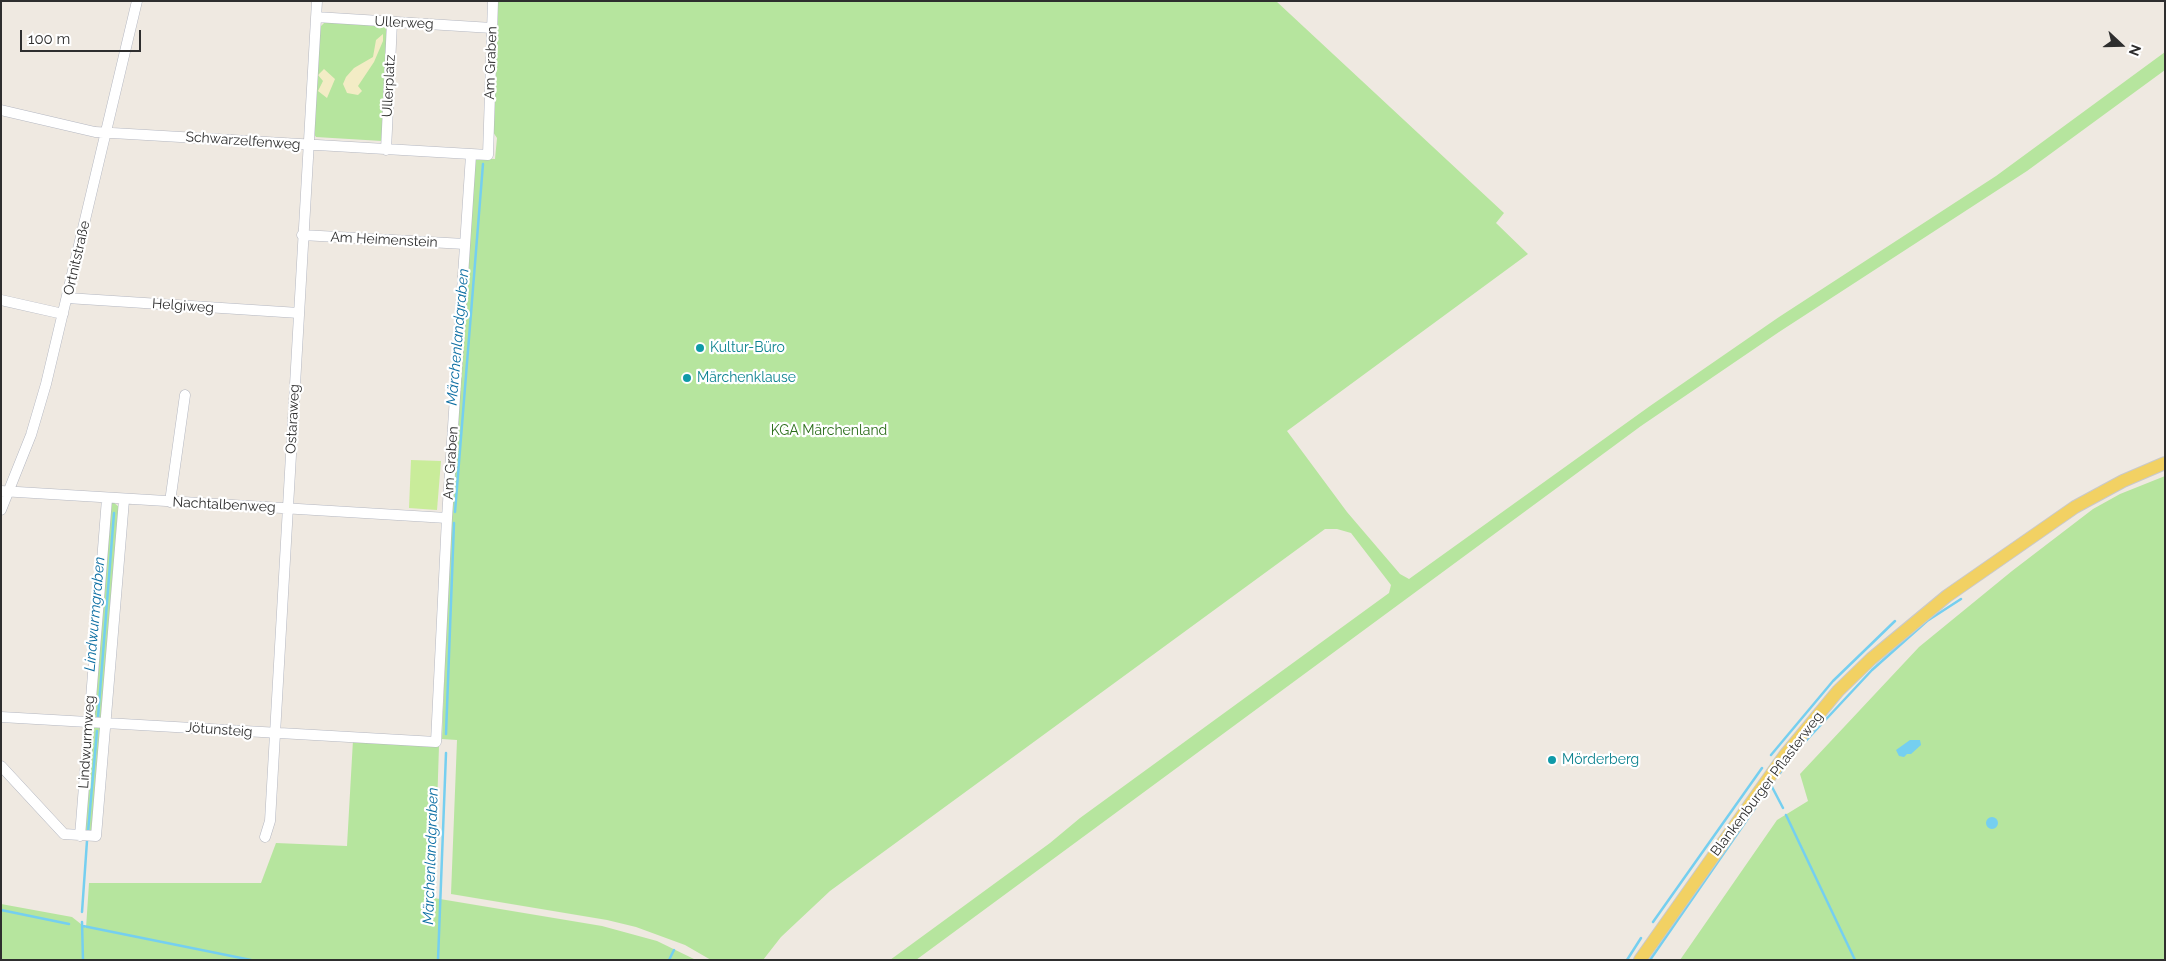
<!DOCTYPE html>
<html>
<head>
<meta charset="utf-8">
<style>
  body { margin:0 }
  #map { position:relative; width:2166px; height:961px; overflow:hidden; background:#efe9e1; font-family:Raleway,sans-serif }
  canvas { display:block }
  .frame { position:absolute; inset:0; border:2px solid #2e2e2e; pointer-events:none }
  .north { position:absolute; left:2096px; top:20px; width:50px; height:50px; -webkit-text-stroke:4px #fff; paint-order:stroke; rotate:111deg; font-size:14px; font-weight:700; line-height:20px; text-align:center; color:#2e2e2e }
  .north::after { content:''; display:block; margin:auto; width:18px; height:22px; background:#2e2e2e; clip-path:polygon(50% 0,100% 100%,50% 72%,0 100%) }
  .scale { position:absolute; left:20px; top:30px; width:121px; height:22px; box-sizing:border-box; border:2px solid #2e2e2e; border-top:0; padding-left:6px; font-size:15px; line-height:18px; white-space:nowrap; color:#2e2e2e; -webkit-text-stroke:4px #fff; paint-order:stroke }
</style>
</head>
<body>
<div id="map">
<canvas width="2166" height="961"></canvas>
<div class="frame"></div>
<div class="north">N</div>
<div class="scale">100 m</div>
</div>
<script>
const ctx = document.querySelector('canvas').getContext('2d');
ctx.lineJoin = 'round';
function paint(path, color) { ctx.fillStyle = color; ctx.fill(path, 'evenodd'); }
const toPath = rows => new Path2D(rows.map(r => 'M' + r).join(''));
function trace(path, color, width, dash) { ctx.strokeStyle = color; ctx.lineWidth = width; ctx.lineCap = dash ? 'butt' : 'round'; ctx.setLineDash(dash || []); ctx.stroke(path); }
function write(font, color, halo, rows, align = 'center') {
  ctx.font = font + ' Raleway,sans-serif'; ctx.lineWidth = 4.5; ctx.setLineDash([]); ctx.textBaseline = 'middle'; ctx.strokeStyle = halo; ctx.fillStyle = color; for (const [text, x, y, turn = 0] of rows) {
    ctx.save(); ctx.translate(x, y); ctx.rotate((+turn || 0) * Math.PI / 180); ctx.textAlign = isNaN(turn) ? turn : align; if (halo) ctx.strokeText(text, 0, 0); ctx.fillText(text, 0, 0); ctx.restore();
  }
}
const green = toPath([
  [498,1,1276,1,1504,213,1496,223,1528,254,1287,431,1347,512,1400,574,1409,579,1650,406,1779,317,1996,176,2165,52,2165,70,2027,171,1779,332,1641,426,916,960,890,960,1050,843,1080,818,1389,593,1391,585,1351,533,1337,529,1325,529,830,891,781,937,763,960,711,960,685,945,636,927,607,920,451,894,457,740,442,739,450,521,474,158,495,159,497,138,493,132],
  [326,21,381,24,387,30,382,141,316,137,314,134,320,27],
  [2165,476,2165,960,1680,960,1777,820,1808,801,1800,774,1919,647,2012,571,2093,509,2120,494],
  [113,502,119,507,105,712,100,719,94,718,110,503],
  [91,726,103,727,93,831,85,834],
  [353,740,439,746,434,898,602,926,657,941,696,960,1,960,1,904,72,917,86,928,89,883,261,883,276,843,347,846]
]);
const sand = toPath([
  [383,34,383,41,374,62,358,86,362,91,358,95,347,93,343,84,346,77,354,68,373,57,376,40],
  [324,69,335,79,327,98,318,91,323,81,318,75]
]);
const pitch = toPath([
  [411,460,441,461,437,510,409,508]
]);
const water = toPath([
  [1910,740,1920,740,1921,745,1911,754,1907,754,1904,757,1899,756,1896,750],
  '1986 823a6 6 0 1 1 12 0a6 6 0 1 1-12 0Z'
]);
const stream = toPath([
  [455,512,483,164],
  [98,717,114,513],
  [446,734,454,523],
  [1771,755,1833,681,1895,621],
  [1780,773,1801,746,1872,670,1927,621,1961,599],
  [1786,815,1855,960],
  [88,832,97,731],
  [1,910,69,924],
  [82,912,87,841],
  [82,922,83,960],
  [1653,922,1762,768],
  [83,926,251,960],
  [438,960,446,753],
  [669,960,674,950],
  [1627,960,1641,938],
  [1650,960,1771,785,1783,808]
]);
const minor = toPath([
  [316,17,492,28],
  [1,110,95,132,488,155,493,1],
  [386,150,392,22],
  [302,235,465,244],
  [67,298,299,313],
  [1,300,63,314],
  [1,491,447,518],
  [170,502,185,395],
  [1,510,31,435,46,384,137,1],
  [1,717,436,742,447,518,471,155],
  [1,766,64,834,96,836,124,500],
  [80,836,107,499],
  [265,837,270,821,317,1]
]);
const major = toPath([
  [1640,960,1785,755,1838,691,1871,659,1947,596,2075,507,2123,481,2165,463]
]);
const markers = [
  [700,348,5,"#0f9aa8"],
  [687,378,5,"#0f9aa8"],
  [1552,760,5,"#0f9aa8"]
];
const streetNames = [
  ["Ullerweg",404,23,3],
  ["Am Graben",491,63,-88],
  ["Ullerplatz",389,86,-87],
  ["Schwarzelfenweg",243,141,4],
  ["Am Heimenstein",384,240,3],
  ["Ortnitstraße",77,258,-77],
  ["Helgiweg",183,306,4],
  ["Ostaraweg",293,419,-87],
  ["Am Graben",451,463,-86],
  ["Nachtalbenweg",224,505,3],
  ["Jötunsteig",219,730,4],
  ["Lindwurmweg",87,742,-86],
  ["Blankenburger Pflasterweg",1767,784,-53]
];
const cultureNames = [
  ["Kultur-Büro",710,348],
  ["Märchenklause",697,378],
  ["Mörderberg",1562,760]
];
const parkNames = [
  ["KGA Märchenland",829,431]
];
const waterNames = [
  ["Märchenlandgraben",458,337,-85],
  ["Lindwurmgraben",95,614,-85],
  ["Märchenlandgraben",431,856,-88]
];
paint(green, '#b6e59e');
paint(sand, '#f3ecc5');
paint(pitch, '#c9ec9a');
paint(water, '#75cff0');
trace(stream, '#75cff0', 2.5);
trace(minor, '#b4b7c1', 11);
trace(major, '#c9c9c9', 14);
trace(minor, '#fff', 10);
trace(major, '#f2d163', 12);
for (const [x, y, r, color] of markers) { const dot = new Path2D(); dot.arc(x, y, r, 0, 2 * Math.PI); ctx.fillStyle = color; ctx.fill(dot); trace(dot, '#fff', 2); }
write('14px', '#2e2e2e', '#fff', streetNames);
write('14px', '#0d838f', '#fff', cultureNames, 'left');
write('14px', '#2c6e1b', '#fff', parkNames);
write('italic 15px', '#0d6fa3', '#fff', waterNames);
</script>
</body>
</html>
